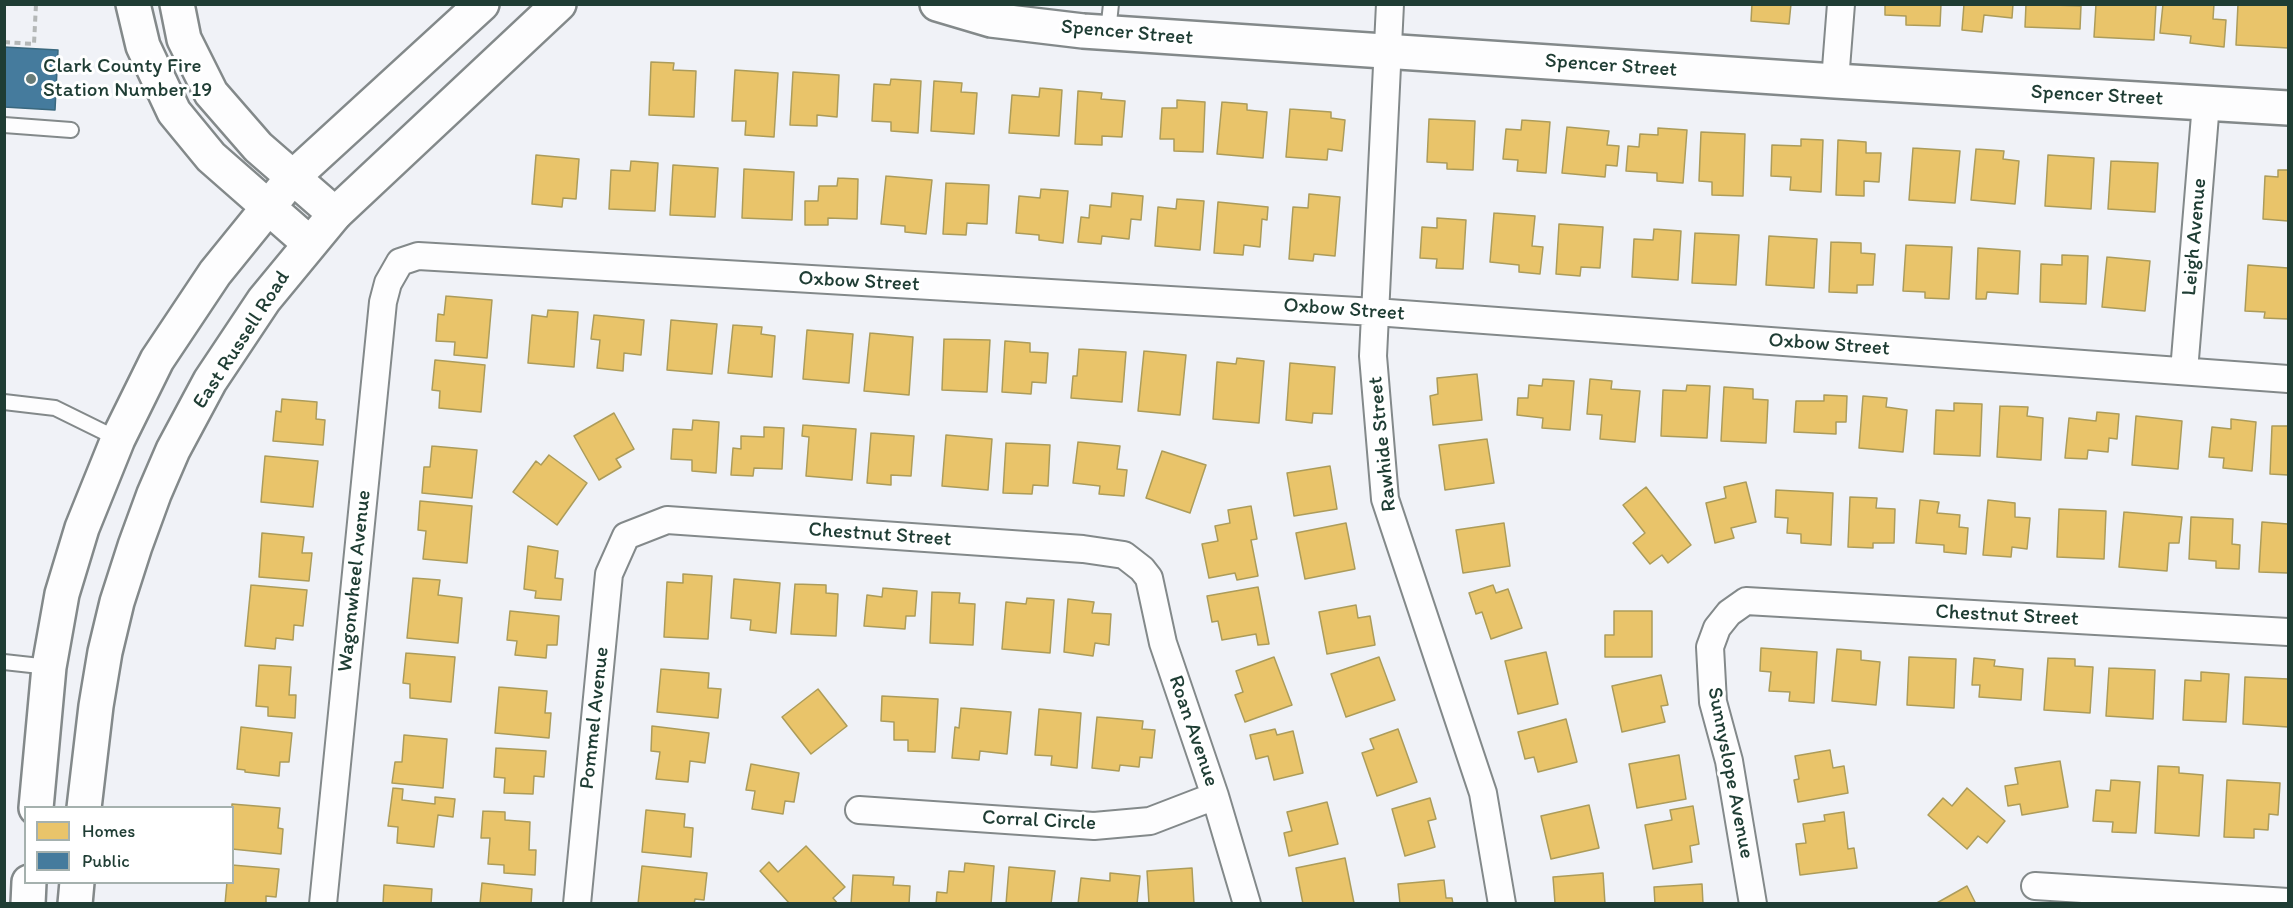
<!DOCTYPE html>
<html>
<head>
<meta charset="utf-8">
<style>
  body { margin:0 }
  #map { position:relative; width:2293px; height:908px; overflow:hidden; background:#f0f2f7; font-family:Itim,sans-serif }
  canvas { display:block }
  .frame { position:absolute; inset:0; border:6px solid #1f3d34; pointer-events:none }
  .legend { position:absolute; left:24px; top:806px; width:210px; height:78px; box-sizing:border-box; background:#fff; border:2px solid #a5b1ae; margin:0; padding:8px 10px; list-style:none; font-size:18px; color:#1f3d34 }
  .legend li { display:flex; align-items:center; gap:12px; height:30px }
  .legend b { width:30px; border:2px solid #a5b1ae }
</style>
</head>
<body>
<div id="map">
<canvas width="2293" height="908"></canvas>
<div class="frame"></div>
<ul class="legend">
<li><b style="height:16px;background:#e9c46a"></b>Homes</li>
<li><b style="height:16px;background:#457b9d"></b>Public</li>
</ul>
</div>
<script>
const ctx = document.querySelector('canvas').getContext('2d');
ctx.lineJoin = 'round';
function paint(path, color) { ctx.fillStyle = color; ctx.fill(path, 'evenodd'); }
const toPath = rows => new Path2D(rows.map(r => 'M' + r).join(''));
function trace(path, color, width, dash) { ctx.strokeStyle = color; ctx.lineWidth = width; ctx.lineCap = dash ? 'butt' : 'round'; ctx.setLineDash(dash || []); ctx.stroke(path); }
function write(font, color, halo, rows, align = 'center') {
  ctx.font = font + ' Itim,sans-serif'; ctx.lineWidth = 6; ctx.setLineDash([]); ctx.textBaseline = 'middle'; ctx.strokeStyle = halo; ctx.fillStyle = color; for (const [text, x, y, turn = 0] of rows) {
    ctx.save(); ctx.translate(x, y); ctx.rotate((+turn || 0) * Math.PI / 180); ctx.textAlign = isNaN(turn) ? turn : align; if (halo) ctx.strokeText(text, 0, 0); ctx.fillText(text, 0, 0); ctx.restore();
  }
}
const homes = toPath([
  [1752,4,1791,4,1789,24,1751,21,1752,4],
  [1885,4,1941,4,1940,26,1906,25,1906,16,1885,15,1885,4],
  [1964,4,2013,4,2012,18,1984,15,1982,32,1962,30,1964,4],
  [2026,4,2081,6,2080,29,2025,27,2026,4],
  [2096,4,2156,4,2154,40,2094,37,2096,4],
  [2163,4,2214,4,2213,19,2226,20,2224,47,2190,43,2191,36,2160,33,2163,4],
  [2238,4,2288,4,2288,48,2236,45,2238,4],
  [651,62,674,63,673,70,696,71,694,117,649,115,651,62],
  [735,70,778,73,774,137,745,135,746,121,732,121,735,70],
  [793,72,839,75,837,117,817,115,817,126,790,125,793,72],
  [891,79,921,81,918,133,891,131,891,122,872,121,874,84,890,85,891,79],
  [934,81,962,83,961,92,977,93,974,134,931,131,934,81],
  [1040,88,1062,90,1059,136,1009,133,1012,95,1039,97,1040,88],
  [1078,91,1102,93,1101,99,1125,101,1122,137,1102,136,1102,145,1075,144,1078,91],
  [1177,100,1205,102,1203,152,1174,151,1174,139,1160,139,1162,108,1177,108,1177,100],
  [1222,102,1247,104,1247,110,1267,112,1263,158,1217,154,1222,102],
  [1290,109,1331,112,1331,118,1345,120,1342,151,1328,149,1327,160,1286,157,1290,109],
  [1429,119,1475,121,1473,170,1447,169,1447,163,1427,162,1429,119],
  [1522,120,1550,122,1546,173,1517,171,1518,160,1503,159,1506,129,1521,130,1522,120],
  [1567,127,1609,131,1607,145,1619,146,1617,166,1606,165,1605,177,1562,173,1567,127],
  [1658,128,1687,130,1683,183,1657,181,1657,173,1626,171,1628,146,1639,147,1640,134,1658,135,1658,128],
  [1701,132,1745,134,1743,196,1712,195,1712,182,1699,181,1701,132],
  [1801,139,1823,140,1821,192,1790,190,1791,177,1771,176,1772,145,1801,146,1801,139],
  [1838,140,1866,142,1866,153,1881,153,1879,182,1864,181,1864,196,1836,195,1838,140],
  [1913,148,1960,151,1955,203,1909,200,1913,148],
  [1976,149,2004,151,2003,159,2019,161,2015,204,1971,200,1976,149],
  [536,155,579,159,576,199,563,198,562,207,532,204,536,155],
  [2048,155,2094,158,2091,209,2045,206,2048,155],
  [631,161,658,163,655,211,609,209,611,170,630,171,631,161],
  [2111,161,2158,163,2155,212,2108,209,2111,161],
  [673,165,718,168,715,217,670,215,673,165],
  [744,169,794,172,792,220,742,218,744,169],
  [2278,170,2288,170,2288,221,2263,219,2265,176,2278,177,2278,170],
  [886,176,932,180,926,234,905,232,905,226,881,224,886,176],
  [838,178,858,179,857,219,828,218,828,225,805,225,805,201,818,201,819,186,837,186,838,178],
  [946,183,989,185,987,224,967,223,966,235,943,234,946,183],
  [1041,189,1068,191,1063,243,1039,240,1039,235,1016,233,1019,196,1040,198,1041,189],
  [1112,193,1143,196,1141,220,1131,219,1129,239,1102,236,1101,244,1078,242,1081,217,1089,218,1090,205,1111,207,1112,193],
  [1309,194,1340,197,1335,256,1314,254,1313,261,1289,259,1293,207,1308,208,1309,194],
  [1177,199,1204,201,1200,250,1155,246,1158,207,1176,209,1177,199],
  [1218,202,1268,207,1267,220,1262,219,1260,247,1244,245,1243,255,1214,253,1218,202],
  [1494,213,1535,216,1532,246,1543,247,1540,274,1519,272,1519,265,1490,262,1494,213],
  [1437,218,1466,220,1463,269,1436,268,1437,259,1420,258,1422,227,1437,228,1437,218],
  [1559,224,1603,227,1600,268,1581,267,1580,276,1556,274,1559,224],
  [1654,229,1681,231,1678,280,1632,277,1634,239,1653,240,1654,229],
  [1695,233,1739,235,1736,285,1692,283,1695,233],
  [1769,236,1817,239,1814,288,1766,285,1769,236],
  [1831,242,1861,243,1861,253,1875,254,1873,285,1857,285,1857,293,1829,292,1831,242],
  [1906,245,1952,247,1949,299,1925,298,1925,292,1903,291,1906,245],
  [1978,248,2020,251,2018,294,1987,292,1986,299,1976,299,1978,248],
  [2062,255,2088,256,2086,304,2040,302,2041,264,2062,265,2062,255],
  [2107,257,2150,261,2145,311,2102,307,2107,257],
  [2248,265,2288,268,2288,319,2264,318,2265,312,2245,311,2248,265],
  [446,296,492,300,487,358,454,355,455,342,436,341,438,314,444,315,446,296],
  [548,310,578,312,574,367,528,363,532,315,547,317,548,310],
  [594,315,644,320,641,355,624,353,623,371,597,368,600,340,591,339,594,315],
  [671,320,717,324,712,374,667,370,671,320],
  [733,325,762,327,761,334,775,336,772,377,728,373,733,325],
  [807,330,853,334,849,383,803,379,807,330],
  [870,333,913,337,909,395,864,391,870,333],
  [944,339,990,340,987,392,942,390,944,339],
  [1005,341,1030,343,1030,352,1048,353,1046,383,1032,382,1031,394,1002,392,1005,341],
  [1079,349,1126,352,1122,402,1071,398,1073,376,1077,376,1079,349],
  [1144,351,1186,355,1180,415,1138,411,1144,351],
  [1237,358,1264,361,1259,423,1213,419,1217,362,1236,364,1237,358],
  [435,360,485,365,481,412,439,408,440,391,432,390,435,360],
  [1290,363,1335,367,1332,414,1313,413,1312,423,1286,420,1290,363],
  [1477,374,1482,420,1433,425,1430,396,1438,394,1437,378,1477,374],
  [1543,379,1574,381,1570,430,1542,428,1543,418,1517,415,1518,398,1528,398,1529,385,1542,386,1543,379],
  [1590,379,1612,381,1611,389,1640,391,1635,442,1600,439,1602,415,1587,414,1590,379],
  [1687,385,1710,386,1707,438,1661,436,1663,390,1686,391,1687,385],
  [1724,387,1753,389,1753,399,1768,400,1766,443,1721,441,1724,387],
  [1824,395,1847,396,1846,422,1836,422,1836,434,1794,432,1796,401,1824,401,1824,395],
  [1863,396,1887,398,1886,407,1907,410,1903,452,1859,448,1863,396],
  [282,399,317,402,316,419,325,420,323,445,273,441,276,411,281,412,282,399],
  [1954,403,1982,404,1980,456,1934,454,1936,410,1954,411,1954,403],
  [2000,406,2028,407,2027,416,2043,418,2041,460,1997,457,2000,406],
  [2097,412,2119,414,2117,439,2109,438,2108,452,2088,450,2087,459,2065,458,2069,418,2096,421,2097,412],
  [614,413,634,449,616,459,621,467,599,480,574,436,614,413],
  [2136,416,2182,421,2178,469,2132,465,2136,416],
  [2231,419,2256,422,2252,471,2223,468,2224,458,2209,457,2212,427,2231,429,2231,419],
  [693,420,719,422,716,473,692,471,692,460,671,459,673,429,692,430,693,420],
  [803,425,856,429,852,480,806,476,809,437,802,436,803,425],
  [2272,426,2288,426,2288,475,2270,474,2272,426],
  [764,427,784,428,782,469,754,468,753,476,731,475,733,448,741,449,741,436,764,437,764,427],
  [871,433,914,436,911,476,891,475,891,485,867,483,871,433],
  [946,435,992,439,988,490,942,486,946,435],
  [1487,439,1494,483,1445,490,1439,445,1487,439],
  [1078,442,1120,446,1117,469,1127,470,1124,496,1099,494,1100,486,1073,483,1078,442],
  [1006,443,1050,445,1048,486,1033,485,1032,494,1003,493,1006,443],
  [432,446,477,450,472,498,422,493,424,467,430,467,432,446],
  [1162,451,1206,465,1190,513,1146,498,1162,451],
  [549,455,587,483,557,525,513,492,536,461,541,465,549,455],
  [265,456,318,461,313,507,261,502,265,456],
  [1330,466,1337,509,1294,516,1287,473,1330,466],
  [1746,482,1756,522,1731,528,1734,538,1715,543,1706,503,1726,498,1724,487,1746,482],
  [1646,487,1691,545,1668,563,1662,555,1650,564,1633,543,1645,533,1623,505,1646,487],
  [1776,490,1833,493,1831,545,1801,543,1801,534,1787,533,1788,518,1775,517,1776,490],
  [1850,497,1877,498,1876,508,1895,509,1894,543,1873,543,1873,548,1848,547,1850,497],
  [1920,500,1939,502,1937,513,1960,515,1959,527,1968,528,1966,554,1944,552,1944,545,1916,543,1920,500],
  [1988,500,2015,503,2015,517,2030,518,2027,549,2012,547,2011,557,1983,555,1988,500],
  [420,501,472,506,467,563,423,559,426,531,418,530,420,501],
  [1251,506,1257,539,1251,540,1258,576,1237,580,1235,573,1209,578,1202,544,1218,541,1215,526,1230,523,1228,510,1251,506],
  [2059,509,2106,511,2104,559,2057,557,2059,509],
  [2124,512,2182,517,2179,543,2169,543,2167,571,2119,567,2124,512],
  [2191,517,2233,519,2232,544,2240,545,2239,569,2216,568,2216,561,2189,559,2191,517],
  [2262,522,2288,524,2288,573,2259,572,2262,522],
  [1346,523,1355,569,1305,579,1296,533,1346,523],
  [1504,523,1510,566,1463,573,1456,530,1504,523],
  [262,533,304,537,302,553,312,553,309,581,259,577,262,533],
  [528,546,558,551,555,578,563,579,561,600,535,598,536,591,524,589,528,546],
  [683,574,712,576,708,639,664,637,667,582,683,583,683,574],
  [413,578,440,580,438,595,462,598,458,643,407,638,413,578],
  [734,579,780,583,776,633,750,630,751,620,731,618,734,579],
  [795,584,826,585,826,593,838,594,836,636,791,634,795,584],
  [251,585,307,590,303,626,294,625,293,640,276,638,275,649,245,646,251,585],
  [1493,585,1496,593,1508,589,1522,628,1491,639,1482,612,1476,614,1469,593,1493,585],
  [1258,587,1269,644,1258,645,1256,634,1222,640,1218,621,1212,622,1207,596,1258,587],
  [883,588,917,591,915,616,906,616,905,629,864,626,867,595,882,597,883,588],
  [932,592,960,593,959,603,975,604,973,645,930,643,932,592],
  [1027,598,1054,600,1050,653,1002,649,1006,602,1026,604,1027,598],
  [1068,599,1094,602,1092,613,1111,614,1109,645,1095,643,1093,656,1064,652,1068,599],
  [1356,605,1358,618,1370,616,1375,645,1327,654,1319,612,1356,605],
  [510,611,559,616,557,645,547,645,546,658,515,655,517,641,507,640,510,611],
  [1614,611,1652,611,1652,657,1605,657,1605,635,1614,635,1614,611],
  [1761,648,1817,652,1814,703,1789,701,1790,692,1769,691,1771,672,1760,671,1761,648],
  [1837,649,1861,651,1861,660,1880,662,1876,705,1832,701,1837,649],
  [1546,652,1558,704,1518,714,1505,661,1546,652],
  [406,653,455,657,451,702,410,698,410,684,403,683,406,653],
  [1274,657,1292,705,1245,722,1235,695,1243,692,1236,671,1274,657],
  [1379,657,1395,700,1346,717,1331,674,1379,657],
  [1909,657,1956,659,1954,708,1907,705,1909,657],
  [1974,658,1995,660,1994,666,2023,669,2021,700,1979,697,1980,685,1972,685,1974,658],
  [2048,658,2075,659,2075,666,2093,667,2090,713,2044,710,2048,658],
  [259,665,291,667,289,695,296,695,295,718,268,716,268,707,256,706,259,665],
  [2109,668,2155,670,2153,719,2106,716,2109,668],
  [661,669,709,673,708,688,721,689,718,718,657,712,661,669],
  [2201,672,2229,674,2226,722,2183,720,2185,680,2201,681,2201,672],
  [1661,675,1668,705,1661,706,1665,722,1622,732,1612,686,1661,675],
  [2245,677,2288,679,2288,727,2243,724,2245,677],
  [499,687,547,691,545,713,551,713,549,738,495,733,499,687],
  [818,689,847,726,811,754,782,717,818,689],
  [882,696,938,699,935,752,908,751,908,740,894,740,894,722,881,721,882,696],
  [961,708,1011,712,1007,754,980,751,979,760,952,758,955,727,959,728,961,708],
  [1039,709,1081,713,1077,768,1051,765,1052,756,1035,755,1039,709],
  [1097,717,1143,721,1142,729,1155,730,1152,758,1140,757,1139,767,1120,765,1119,771,1092,768,1097,717],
  [1566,719,1577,762,1538,772,1534,757,1525,759,1518,732,1566,719],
  [652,726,709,733,705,763,690,761,688,782,656,779,660,752,651,751,652,726],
  [241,727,292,733,289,762,280,762,279,776,245,772,245,770,237,769,241,727],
  [1275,729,1277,735,1293,731,1303,773,1274,780,1268,756,1256,759,1250,735,1275,729],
  [1398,729,1417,782,1377,796,1362,753,1374,749,1370,739,1398,729],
  [404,735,447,739,443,788,392,783,395,762,402,762,404,735],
  [496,748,546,751,544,777,534,776,533,794,504,793,505,778,494,777,496,748],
  [1830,750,1833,768,1844,766,1848,793,1798,802,1794,780,1799,779,1795,756,1830,750],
  [1679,755,1686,799,1637,808,1629,764,1679,755],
  [2060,761,2068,807,2022,815,2020,804,2008,806,2005,786,2018,784,2015,768,2060,761],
  [751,764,799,773,794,802,785,801,783,814,752,809,755,791,746,790,751,764],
  [2158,766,2179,767,2179,773,2203,775,2199,836,2155,833,2158,766],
  [2111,780,2140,782,2136,833,2112,832,2113,822,2093,821,2096,790,2110,791,2111,780],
  [2227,780,2280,783,2278,815,2269,814,2268,830,2254,829,2254,838,2224,837,2227,780],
  [393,788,403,789,402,800,435,804,435,797,455,799,453,817,438,815,434,847,397,843,398,827,388,826,393,788],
  [1967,788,2005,821,1987,843,1978,836,1967,849,1928,815,1943,798,1952,806,1967,788],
  [1430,798,1436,819,1428,821,1435,847,1405,856,1392,809,1430,798],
  [1327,802,1338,844,1289,856,1284,833,1292,831,1287,812,1327,802],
  [232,804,280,808,278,828,283,829,281,854,232,849,232,804],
  [1589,805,1599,848,1551,859,1541,816,1589,805],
  [1693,806,1699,844,1690,846,1692,862,1653,869,1645,825,1672,820,1670,810,1693,806],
  [646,810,685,814,684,827,693,828,691,857,642,852,646,810],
  [483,811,505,812,505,820,530,822,529,850,536,850,535,875,504,873,504,865,488,864,490,838,481,838,483,811],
  [1844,812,1848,849,1854,848,1857,868,1800,875,1796,844,1806,843,1803,824,1825,821,1824,815,1844,812],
  [806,846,845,887,833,898,838,904,790,904,760,871,769,862,778,872,806,846],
  [1345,858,1354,903,1303,904,1296,868,1345,858],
  [965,863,994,866,991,904,936,904,937,892,947,893,949,871,964,872,965,863],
  [232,865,279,869,276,897,266,896,266,904,225,904,227,882,232,882,232,865],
  [642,866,707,873,704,900,695,899,694,904,638,904,642,866],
  [1009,867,1055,871,1051,904,1006,904,1009,867],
  [1192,868,1194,904,1149,904,1147,871,1192,868],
  [1110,873,1140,876,1137,904,1078,904,1081,878,1110,881,1110,873],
  [1603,873,1605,904,1555,903,1553,877,1603,873],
  [853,875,894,877,893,885,910,886,909,904,851,904,853,875],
  [1444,880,1446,898,1452,898,1453,904,1400,904,1398,884,1444,880],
  [482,883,532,889,531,904,480,904,482,883],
  [1702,884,1703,904,1655,904,1654,887,1702,884],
  [384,885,432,889,431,904,383,904,384,885],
  [1967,886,1976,904,1935,904,1967,886]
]);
const public = toPath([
  [4,47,58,50,55,110,4,107,4,47]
]);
const path = toPath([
  [4,42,34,44,36,4]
]);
const lane = toPath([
  [1108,32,1111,4],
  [4,125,71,130],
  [4,402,55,408,118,439],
  [4,662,49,667]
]);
const street = toPath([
  [1390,4,1373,356,1385,499,1483,793,1502,904],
  [1835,81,1841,4],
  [2184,371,2206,103],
  [859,810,1094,826,1150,821,1215,796],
  [2035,886,2288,902],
  [323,904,383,302,388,283,400,262,418,256,1375,312,2288,379],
  [577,904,609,574,626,536,667,520,1083,549,1124,555,1142,569,1149,578,1163,643,1215,796,1247,904],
  [1753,904,1729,761,1713,702,1710,647,1717,628,1729,613,1746,601,2288,632]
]);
const secondary = toPath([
  [133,4,143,46,174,112,211,157,309,243],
  [177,4,184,39,211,93,258,147,335,214],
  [937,4,991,20,1083,31,1835,81,2288,108]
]);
const primary = toPath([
  [36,808,49,667,62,594,82,528,118,439,157,360,215,273,292,178,482,4],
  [84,808,96,706,105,652,117,602,135,546,154,494,173,450,210,381,264,300,335,214,559,4],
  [28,904,29,882],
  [75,904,77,882]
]);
const markers = [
  [31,79,6,"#687c78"]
];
const streetNames = [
  ["Spencer Street",1127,33,5],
  ["Spencer Street",1611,66,4],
  ["Spencer Street",2097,96,3],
  ["Leigh Avenue",2195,237,-85],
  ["Oxbow Street",859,282,3],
  ["Oxbow Street",1344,310,4],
  ["East Russell Road",242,340,-57],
  ["Oxbow Street",1829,345,4],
  ["Rawhide Street",1383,444,-96],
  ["Chestnut Street",880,535,4],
  ["Wagonwheel Avenue",355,581,-84],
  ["Chestnut Street",2007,616,3],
  ["Pommel Avenue",595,718,-84],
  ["Roan Avenue",1193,731,71],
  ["Sunnyslope Avenue",1730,773,79],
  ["Corral Circle",1039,821,3]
];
const poiNames = [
  ["Clark County Fire",43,67],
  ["Station Number 19",43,91]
];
paint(homes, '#e9c46a');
trace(homes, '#ac9c5a', 1.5);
paint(public, '#457b9d');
trace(public, '#3a687e', 1.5);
trace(lane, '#83898a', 18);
trace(street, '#83898a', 30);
trace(secondary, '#83898a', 38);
trace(primary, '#83898a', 38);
trace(path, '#b4b7b7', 4, [6, 4.5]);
trace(lane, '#fdfdfe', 14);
trace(street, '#fdfdfe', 26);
trace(secondary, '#fdfdfe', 33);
trace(primary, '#fdfdfe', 33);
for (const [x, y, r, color] of markers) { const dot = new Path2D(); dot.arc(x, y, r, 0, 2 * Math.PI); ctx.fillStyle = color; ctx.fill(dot); trace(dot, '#fff', 2); }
write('21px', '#1f3d34', '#fff', streetNames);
write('21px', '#1f3d34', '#fff', poiNames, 'left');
</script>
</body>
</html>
